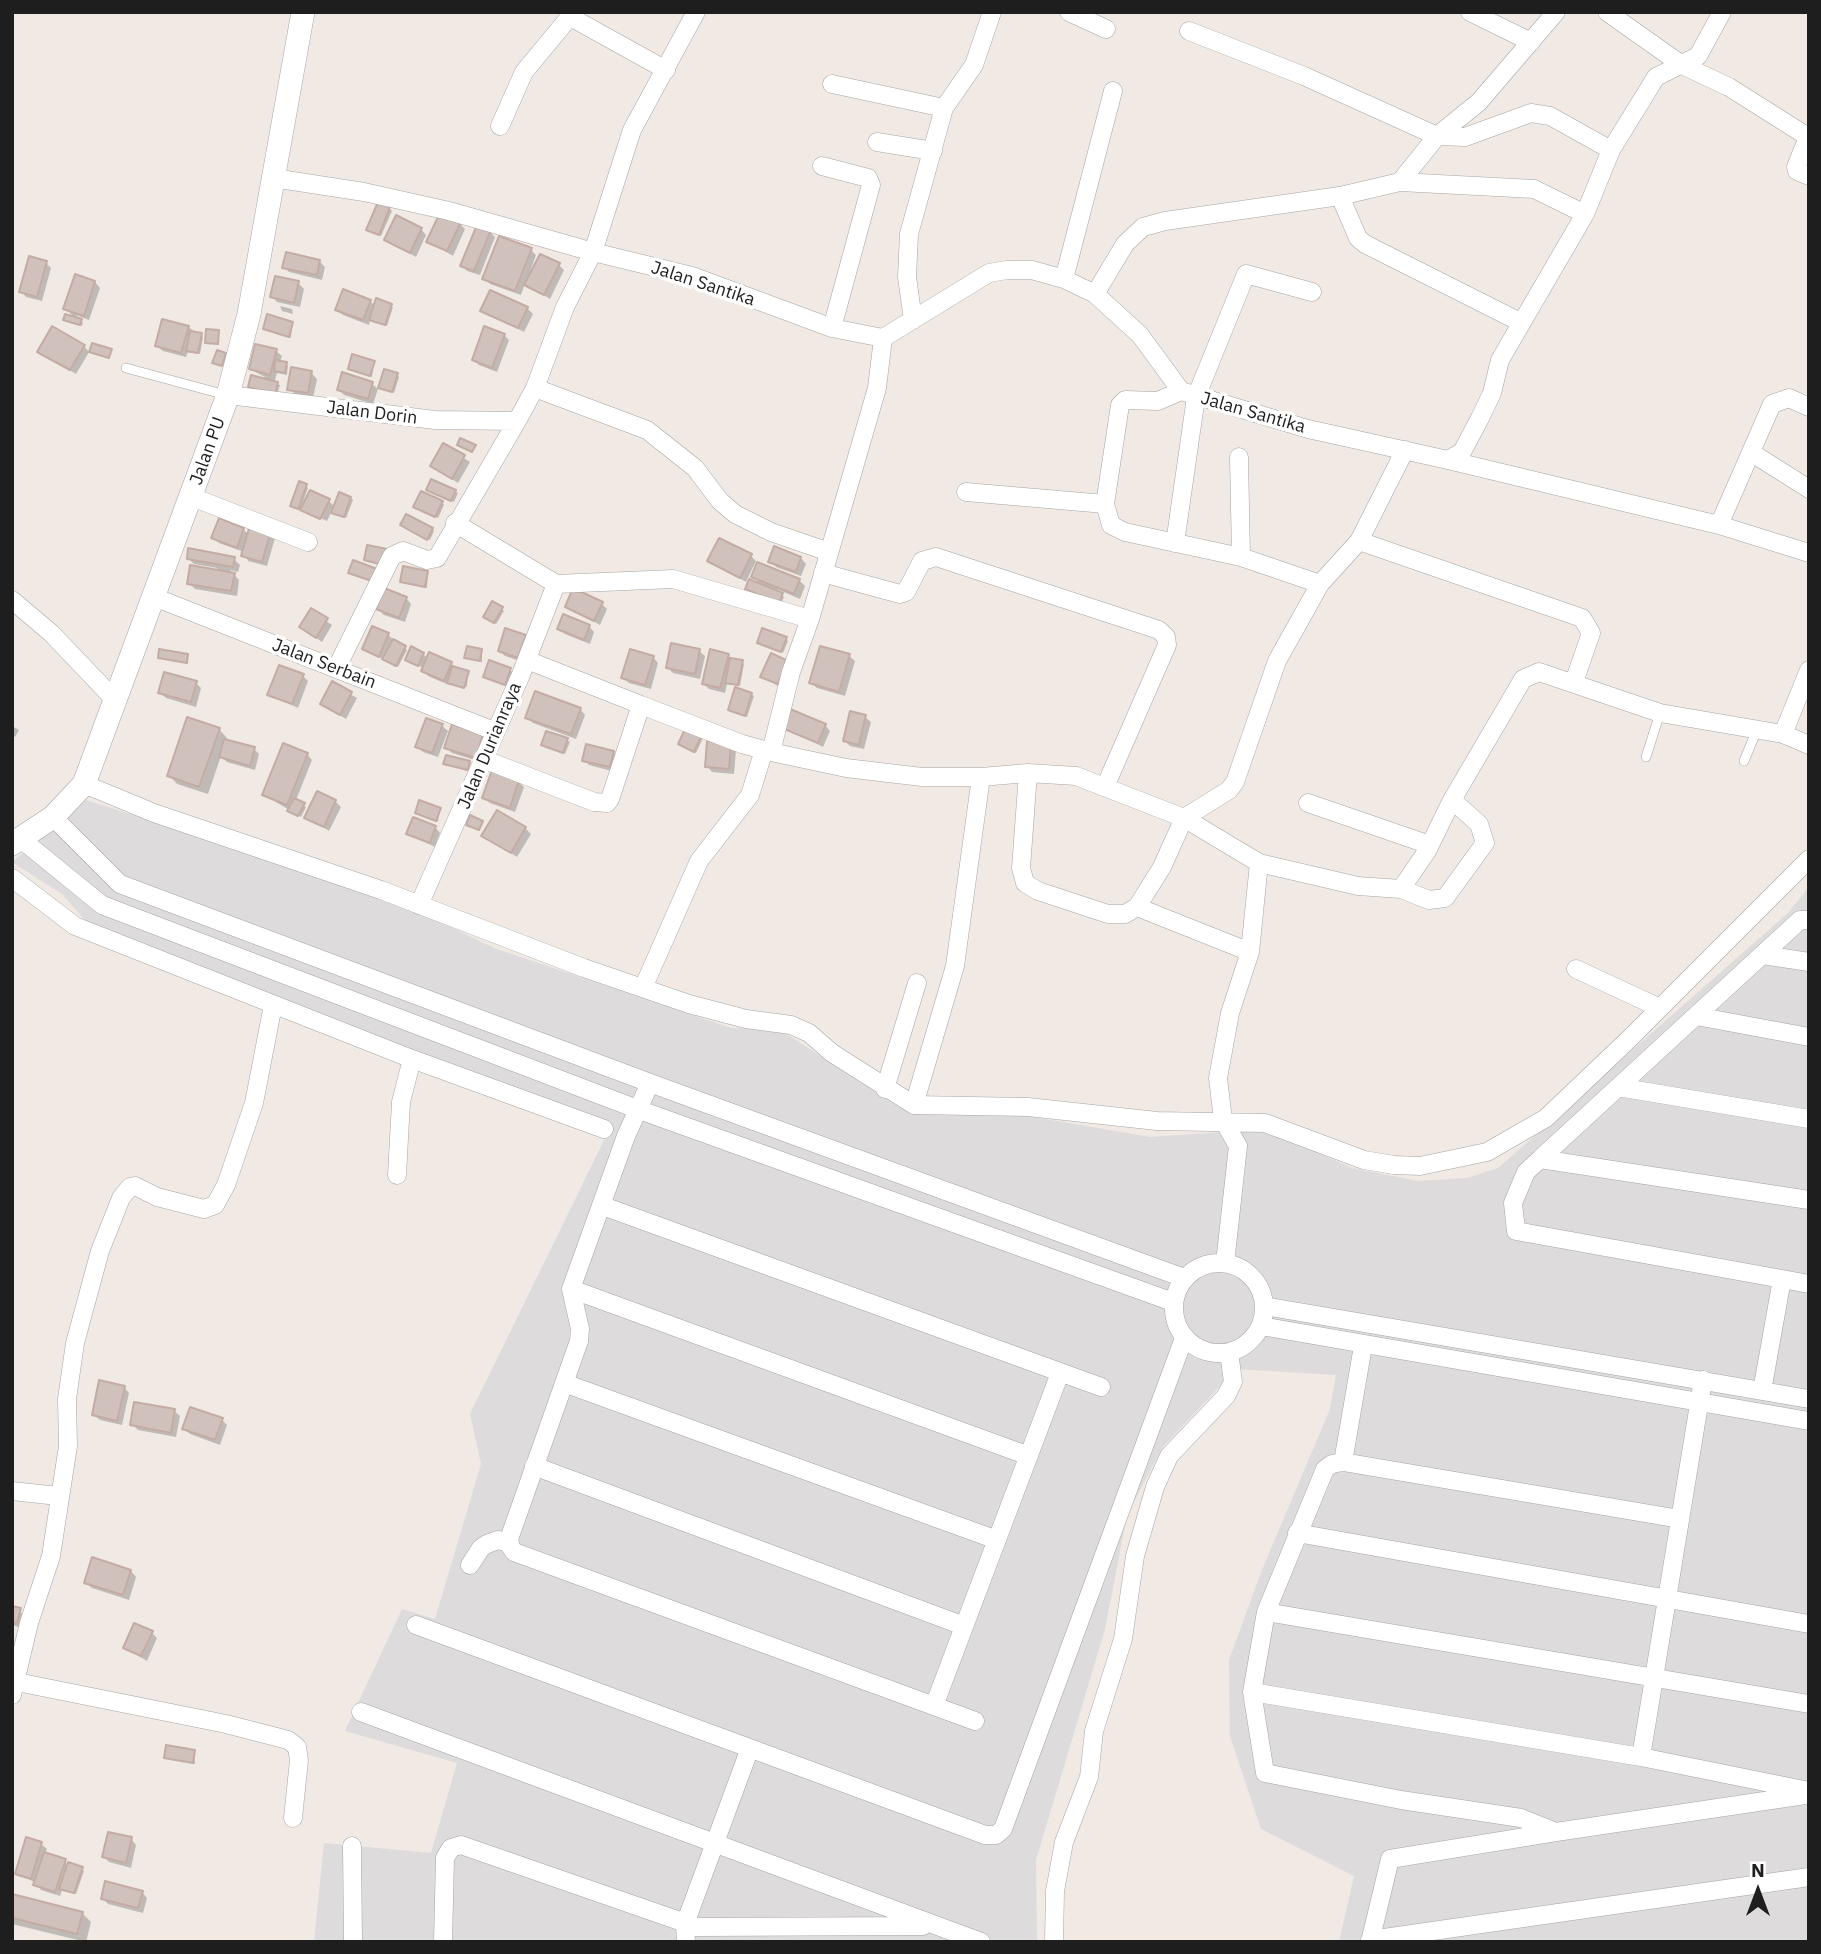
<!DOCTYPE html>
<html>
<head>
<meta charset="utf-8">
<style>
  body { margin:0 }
  #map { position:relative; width:1821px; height:1954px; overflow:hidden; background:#f0e9e4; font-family:"IBM Plex Sans",sans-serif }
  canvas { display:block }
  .frame { position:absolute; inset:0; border:14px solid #1e1e1e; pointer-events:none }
  .north { position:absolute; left:1723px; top:1856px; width:70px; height:70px; -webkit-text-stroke:5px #fff; paint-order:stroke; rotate:0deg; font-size:19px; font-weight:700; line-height:28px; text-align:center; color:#1e1e1e }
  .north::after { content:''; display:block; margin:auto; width:24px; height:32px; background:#1e1e1e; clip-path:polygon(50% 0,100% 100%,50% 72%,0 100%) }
</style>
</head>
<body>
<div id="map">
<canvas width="1821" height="1954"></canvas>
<div class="frame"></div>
<div class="north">N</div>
</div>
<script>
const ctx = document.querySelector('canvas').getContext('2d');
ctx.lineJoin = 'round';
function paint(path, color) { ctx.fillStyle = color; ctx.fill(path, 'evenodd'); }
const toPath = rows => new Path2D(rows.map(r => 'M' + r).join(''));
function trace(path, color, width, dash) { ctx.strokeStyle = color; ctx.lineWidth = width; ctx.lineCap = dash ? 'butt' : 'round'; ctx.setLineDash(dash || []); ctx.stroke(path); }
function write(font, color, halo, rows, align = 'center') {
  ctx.font = font + ' "IBM Plex Sans",sans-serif'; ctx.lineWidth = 7; ctx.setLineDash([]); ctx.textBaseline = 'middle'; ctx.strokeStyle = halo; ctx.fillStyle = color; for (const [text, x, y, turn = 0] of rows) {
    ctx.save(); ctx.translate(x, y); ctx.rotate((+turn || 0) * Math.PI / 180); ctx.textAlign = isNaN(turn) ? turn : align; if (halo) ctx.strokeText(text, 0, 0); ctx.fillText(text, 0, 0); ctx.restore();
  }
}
const residential = toPath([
  [86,800,304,869,422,913,494,948,731,1028,779,1029,899,1107,925,1112,1022,1115,1150,1137,1255,1130,1298,1144,1352,1168,1418,1181,1467,1178,1498,1168,1788,913,1809,887,1809,1942,1339,1942,1354,1876,1261,1829,1230,1736,1229,1660,1262,1570,1330,1409,1336,1375,1236,1369,1162,1448,1127,1515,1105,1629,1036,1860,1037,1942,314,1942,324,1843,431,1853,457,1763,345,1731,402,1609,435,1619,481,1464,470,1414,610,1128,92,928,62,894,12,862]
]);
const shadow = toPath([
  [389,208,392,211,381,236,371,232],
  [460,224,465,229,453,256,428,241],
  [421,229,426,235,416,257,386,240],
  [490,232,495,237,480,275,467,271,462,265],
  [531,250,536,255,530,272,559,265,564,270,550,299,525,283,521,295,490,284,485,278],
  [319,261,325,267,322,280,289,272,284,267],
  [46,263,51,268,42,301,26,297,21,291],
  [95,282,100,288,89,320,76,315,83,323,82,326,67,322,65,319,76,319,65,308],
  [298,283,304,289,300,307,277,302,272,296],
  [370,301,375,306,393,307,387,326,370,320,369,325,343,315,337,310],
  [280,306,292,309,293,314,282,311],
  [527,308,533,314,524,332,483,311],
  [292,324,291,338,265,328],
  [188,327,203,337,200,354,188,352,186,357,163,351,157,346],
  [504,335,509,340,497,372,479,365,474,360],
  [84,346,89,352,76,374,39,351],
  [276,351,282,356,280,362,288,365,287,375,277,373,274,383,280,385,277,395,252,389,250,387,265,377,250,369],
  [374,362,372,377,350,368],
  [311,373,317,379,313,398,295,394,289,389],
  [397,375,399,377,394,393,380,387],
  [372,384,378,389,373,404,344,395,339,389],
  [444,445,470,462,458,483,432,466],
  [306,485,308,488,303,502,306,503,329,501,335,507,351,498,353,500,346,518,332,511,327,521,294,508,292,506],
  [455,491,458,493,454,502,431,492],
  [442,502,444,505,438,518,417,508],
  [251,527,275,538,267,566,248,561,244,552,219,543,213,537,243,529,249,535],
  [404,527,432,529,434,531,430,540],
  [751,556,756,561,746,582,710,561],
  [188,558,234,559,240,565,238,572,230,570,239,580,237,596,195,589,189,583,216,571,217,568,194,564],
  [801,558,806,564,801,576,776,567,771,561],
  [758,564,800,581,805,586,800,599,777,589,784,597,781,604,749,591,747,589,764,587,753,577],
  [428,572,427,588,402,581],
  [406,598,411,604,405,622,384,615,378,609],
  [602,604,607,609,600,625,567,606],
  [502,609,504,611,496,624,485,617],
  [311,611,332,625,322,642,301,627],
  [589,626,594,632,590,644,565,634,559,629],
  [388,635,407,650,398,667,364,649],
  [525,636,530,642,523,662,505,656,500,651],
  [786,639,788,641,783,653,759,643],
  [482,650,482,662,466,657],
  [699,651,705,656,700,679,673,673,667,667],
  [423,654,428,659,451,664,468,672,467,687,450,682,449,685,428,676,424,668,409,662],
  [187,655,188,664,160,657],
  [728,656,744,664,740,686,727,684,725,693,709,689,703,683],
  [849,656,855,661,845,696,817,688,811,683],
  [653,657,658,663,651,689,629,683,623,678],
  [490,662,513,672,507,686,487,679],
  [793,668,783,689,762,676],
  [303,676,308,681,298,708,269,694],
  [196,683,201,688,196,707,166,698,160,693],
  [332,684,357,698,346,719,322,704],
  [751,694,754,696,747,717,730,710],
  [580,709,585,715,576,739,533,723,527,718],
  [865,717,871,722,864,749,850,746,845,741],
  [825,725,830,731,823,747,784,727],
  [12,726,19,730,15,737,12,735],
  [442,726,448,731,438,757,423,752,417,746],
  [219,729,227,738,226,741,254,749,259,754,255,770,227,762,221,756,208,794,177,784,169,775],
  [482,736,488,741,481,762,452,753,446,747],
  [704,736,696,753,680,744],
  [567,740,570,742,565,754,543,745],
  [709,743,736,750,734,774,712,772,707,766],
  [614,753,619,758,615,772,589,765,584,760],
  [307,754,312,760,296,800,306,807,301,817,264,795],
  [469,762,470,772,445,764],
  [518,781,524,787,515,812,490,803,484,798],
  [335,801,341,807,329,831,306,817],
  [440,809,438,822,417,813],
  [435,827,440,833,435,847,408,834],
  [525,828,531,834,517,857,484,836],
  [124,1387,129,1393,122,1425,100,1420,94,1415],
  [174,1411,180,1416,176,1437,138,1430,132,1424],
  [222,1420,227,1425,220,1445,190,1434,184,1428],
  [131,1571,136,1577,129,1600,92,1588,86,1583],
  [12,1608,25,1615,22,1628,12,1625],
  [152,1633,157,1638,147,1661,125,1648],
  [194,1751,195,1764,166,1757],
  [131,1839,136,1845,131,1868,109,1862,104,1857],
  [41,1844,47,1849,45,1854,84,1871,76,1894,62,1890,60,1896,41,1890,36,1883,17,1873],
  [142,1892,147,1898,143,1913,108,1904,103,1898],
  [12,1896,82,1913,91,1922,86,1942,12,1924]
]);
const building = toPath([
  [378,202,390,207,379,235,366,230,378,202],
  [440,213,461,222,447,251,426,242,440,213],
  [396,215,422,228,410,253,384,240,396,215],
  [477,225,491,230,474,271,460,266,477,225],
  [499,236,532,248,515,291,482,279,499,236],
  [286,252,320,260,317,275,282,268,286,252],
  [540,254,560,263,544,295,524,285,540,254],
  [29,256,47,261,37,297,19,292,29,256],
  [75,274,95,281,84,316,63,309,75,274],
  [275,276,299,281,294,303,270,297,275,276],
  [343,289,371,300,363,320,335,310,343,289],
  [490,290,528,307,518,328,480,311,490,290],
  [376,298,392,304,385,325,369,320,376,298],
  [65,314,82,319,80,325,63,320,65,314],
  [267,314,293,322,289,337,263,329,267,314],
  [162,319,189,326,181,353,155,346,162,319],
  [52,326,85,345,70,370,37,352,52,326],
  [484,326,505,334,492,368,472,360,484,326],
  [206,329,219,330,218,344,205,343,206,329],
  [190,331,202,333,198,353,186,351,190,331],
  [92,343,112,349,109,358,89,352,92,343],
  [255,344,277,349,270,375,249,369,255,344],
  [217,350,226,353,222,366,212,363,217,350],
  [352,354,375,361,370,376,348,369,352,354],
  [275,360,287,362,285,373,274,371,275,360],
  [291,367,312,371,308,393,287,390,291,367],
  [384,369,398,373,392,392,378,388,384,369],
  [342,372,373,382,368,399,337,390,342,372],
  [251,375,278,382,275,394,248,387,251,375],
  [460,438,476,445,472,452,457,445,460,438],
  [443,443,465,455,452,479,430,466,443,443],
  [431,479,456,490,451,501,426,490,431,479],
  [299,481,307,484,298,509,290,506,299,481],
  [310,490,330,499,320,519,300,510,310,490],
  [421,491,443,501,435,517,413,507,421,491],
  [339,492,351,497,344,517,331,513,339,492],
  [406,514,433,528,427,540,400,525,406,514],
  [219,518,244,528,237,548,211,538,219,518],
  [250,525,271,531,262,562,241,556,250,525],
  [719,538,752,554,740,578,707,561,719,538],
  [367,545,387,549,383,565,364,560,367,545],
  [774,546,801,557,796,572,768,562,774,546],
  [188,548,235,557,233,567,187,559,188,548],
  [353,560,380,570,375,582,348,573,353,560],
  [757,562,800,579,794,594,751,577,757,562],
  [190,565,235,573,231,591,187,584,190,565],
  [403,566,428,571,425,587,400,582,403,566],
  [749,579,783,593,779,603,745,589,749,579],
  [384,588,407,597,399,618,376,609,384,588],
  [573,588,603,602,594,621,565,607,573,588],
  [492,601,503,607,494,623,483,617,492,601],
  [311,608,328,618,316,638,299,627,311,608],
  [563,614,590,625,584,640,557,629,563,614],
  [372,626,389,633,379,657,362,649,372,626],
  [505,628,526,635,518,658,498,651,505,628],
  [762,628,787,637,781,652,757,643,762,628],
  [393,639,406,646,396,666,382,659,393,639],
  [671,643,700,649,695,674,666,668,671,643],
  [411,646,424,653,418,666,405,660,411,646],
  [467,646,482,649,480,661,464,658,467,646],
  [820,646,850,654,839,692,809,683,820,646],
  [159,649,188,654,187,663,158,658,159,649],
  [630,649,654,656,645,685,621,678,630,649],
  [710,649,729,654,720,688,702,684,710,649],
  [429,652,452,662,444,681,421,671,429,652],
  [771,653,788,661,778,684,760,677,771,653],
  [730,658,743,660,738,685,725,683,730,658],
  [489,660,511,668,505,685,483,677,489,660],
  [279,665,304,674,292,704,267,695,279,665],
  [452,666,469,671,464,688,447,683,452,666],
  [164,672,197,681,191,702,158,693,164,672],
  [332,681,352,692,340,715,320,704,332,681],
  [735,687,752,693,745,716,728,710,735,687],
  [535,691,581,708,571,734,525,718,535,691],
  [790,709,826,724,818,743,782,728,790,709],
  [850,711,866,715,859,745,843,741,850,711],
  [187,717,220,728,199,787,167,776,187,717],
  [426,718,443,724,432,753,415,747,426,718],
  [452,724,483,734,476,758,444,748,452,724],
  [687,725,703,732,694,752,678,744,687,725],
  [546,731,568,738,563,753,541,745,546,731],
  [224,739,255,747,250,766,219,757,224,739],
  [707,741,731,743,729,769,705,767,707,741],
  [283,743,308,753,287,805,262,795,283,743],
  [586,744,614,751,610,767,582,761,586,744],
  [446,755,470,761,468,770,443,764,446,755],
  [492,770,519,780,510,808,482,798,492,770],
  [317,791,336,800,324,827,304,818,317,791],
  [294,798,305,803,298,816,287,811,294,798],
  [419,800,441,808,436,821,415,813,419,800],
  [497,810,526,827,511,853,481,836,497,810],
  [470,815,483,821,479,830,466,825,470,815],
  [413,817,436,826,430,843,406,834,413,817],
  [99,1380,125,1386,117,1421,92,1415,99,1380],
  [134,1402,175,1409,171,1433,130,1425,134,1402],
  [190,1407,223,1418,215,1440,182,1429,190,1407],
  [92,1557,131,1570,123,1595,84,1583,92,1557],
  [12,1606,21,1608,17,1623,12,1622,12,1606],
  [134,1623,153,1631,141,1656,123,1648,134,1623],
  [166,1745,195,1750,193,1763,164,1758,166,1745],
  [108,1832,132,1837,126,1863,102,1857,108,1832],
  [26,1837,42,1842,31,1879,15,1874,26,1837],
  [44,1852,66,1859,55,1892,33,1885,44,1852],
  [68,1862,83,1867,74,1893,59,1889,68,1862],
  [105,1881,143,1891,138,1908,101,1899,105,1881],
  [12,1894,83,1912,77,1934,12,1918,12,1894]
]);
const service = toPath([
  [126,368,226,395],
  [1646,757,1660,713],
  [1744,761,1756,732]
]);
const minor = toPath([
  [1069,12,1106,29],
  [1470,12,1531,42],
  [1607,12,1682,65,1729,87,1805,135,1806,142,1796,167,1797,171,1809,176],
  [1189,31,1304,76,1437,136,1465,137,1531,113,1550,116,1611,150],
  [832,84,944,108],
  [500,126,524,72,567,20,574,19,666,70],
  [877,142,933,151],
  [822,166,868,178,871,185,832,328],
  [273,178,364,192,449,211,593,252,692,276,832,328,883,338,989,273,1007,270,1032,270,1064,279,1095,294,1140,335,1181,391,1308,429,1448,460,1462,452,1480,418,1492,393,1500,360,1585,214,1611,150,1656,77,1698,56,1722,12],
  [1400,182,1437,136,1479,102,1556,12],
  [1340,196,1358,238,1365,244,1520,322],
  [1064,279,1113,91],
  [1095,294,1125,244,1143,227,1165,221,1340,196,1400,182,1534,189,1585,214],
  [913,320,907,277,909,234,944,108,974,65,992,12],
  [883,338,877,388,810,619,791,672,771,752,846,768,922,777,981,777,955,966,914,1105],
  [535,388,647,430,695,468,720,501,735,514,771,532,829,552],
  [228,395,435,420,517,421],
  [1752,453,1809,489],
  [1239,457,1241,557],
  [1448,460,1719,525,1809,553],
  [966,492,1105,504,1111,525,1125,532,1241,557,1320,584],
  [192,497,308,542],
  [1105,504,1120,405,1125,400,1158,401,1181,391],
  [455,523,556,584,673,579,810,619],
  [1719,525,1772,404,1789,398,1809,407],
  [1359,541,1582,618,1591,633,1574,682],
  [1175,543,1196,397,1246,274,1312,292],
  [823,573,900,594,906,592,922,561,936,557,1159,630,1166,637,1167,645,1105,787],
  [154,597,494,731],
  [12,600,51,633,115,700],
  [336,669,392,556,403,551,427,560,437,558,517,421,535,388,565,307,593,252,632,130,696,12],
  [641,705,742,744,771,752],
  [1783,734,1809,670],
  [483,759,594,802,607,803,610,799,641,705,527,660],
  [1028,773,1021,868,1025,883,1038,891,1108,914,1125,914,1137,907],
  [981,777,1028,773,1076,776,1184,818,1229,790,1235,782,1277,661,1320,584,1359,541,1405,450],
  [84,784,154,813,381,890,584,968,689,1004,746,1019,791,1025,809,1033,832,1053,914,1105,1028,1107,1157,1121,1265,1123,1364,1160,1394,1165,1420,1166,1487,1152,1546,1118,1628,1040,1809,859],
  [1308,803,1430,845],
  [53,817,120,884,650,1083,1184,1278],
  [21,839,102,905,637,1109,1173,1302],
  [12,878,75,926,412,1059,604,1129],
  [1401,889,1429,900,1445,898,1485,843,1479,824,1452,800],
  [419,905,520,677,556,584],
  [1250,952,1137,907,1162,867,1184,818,1259,863,1358,886,1401,889,1427,851,1452,800,1523,679,1539,672,1660,713,1783,734,1809,745],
  [1763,955,1809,962],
  [1576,969,1660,1008],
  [643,988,699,861,750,795,764,750],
  [1696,1016,1809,1037],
  [650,1083,626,1136,571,1289,580,1329,579,1341,509,1539,510,1546,514,1552,975,1721],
  [1618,1087,1809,1119],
  [885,1089,917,983],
  [1540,1159,1800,920,1809,920],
  [397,1175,401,1102,412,1059],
  [603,1206,1101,1387],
  [1225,1263,1238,1146,1223,1120,1218,1078,1230,1013,1250,952,1259,863],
  '1174 1308a45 45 0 1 1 90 0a45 45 0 1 1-90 0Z',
  [1782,1279,1516,1231,1513,1203,1526,1172,1540,1159,1809,1200],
  [571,1289,1029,1456],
  [1264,1306,1809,1399],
  [1261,1326,1809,1421],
  [1363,1346,1343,1462,1332,1464,1325,1469,1266,1612,1252,1692,1265,1773,1401,1800,1521,1818,1556,1832,1390,1859,1370,1942],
  [1703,1380,1641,1757,1809,1791],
  [564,1383,997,1540],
  [1762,1391,1782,1279,1809,1284],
  [1343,1462,1680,1519],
  [534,1466,964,1626],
  [12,1491,58,1496],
  [1297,1533,1809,1624],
  [470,1565,481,1548,487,1544,498,1540,510,1543],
  [1266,1612,1809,1704],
  [416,1625,985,1835,996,1835,1003,1829,1184,1338],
  [12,1681,226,1724,288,1740,297,1747,299,1760,293,1818],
  [1252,1692,1641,1757],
  [12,1695,29,1623,51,1556,68,1446,67,1399,75,1343,100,1251,121,1198,130,1187,135,1186,157,1197,204,1209,215,1205,226,1185,254,1103,273,1005],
  [934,1706,1060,1373],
  [361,1712,981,1942],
  [1556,1832,1805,1795],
  [352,1846,353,1942],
  [1370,1940,1809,1877],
  [443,1942,445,1858,451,1848,461,1845,697,1927,923,1926],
  [686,1942,685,1924,750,1748],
  [1054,1942,1055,1891,1064,1842,1089,1777,1094,1731,1123,1639,1135,1556,1155,1487,1169,1456,1226,1396,1233,1382,1229,1352]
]);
const tertiary = toPath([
  [12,844,53,817,84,784,228,395,249,314,303,12]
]);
const streetNames = [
  ["Jalan Santika",703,284,18],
  ["Jalan Dorin",372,413,7],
  ["Jalan Santika",1253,413,16],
  ["Jalan PU",208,451,-70],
  ["Jalan Serbain",324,664,21],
  ["Jalan Durianraya",490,746,-67]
];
paint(residential, '#dddbdc');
paint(shadow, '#0003');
paint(building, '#d1c1bc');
trace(building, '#c3aca4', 2);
trace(service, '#a5a5a5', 10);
trace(minor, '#a5a5a5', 19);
trace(tertiary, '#a5a5a5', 24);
trace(service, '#fff', 9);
trace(minor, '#fff', 18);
trace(tertiary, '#fff', 23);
write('18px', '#1e1e1e', '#fff', streetNames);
</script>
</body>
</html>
